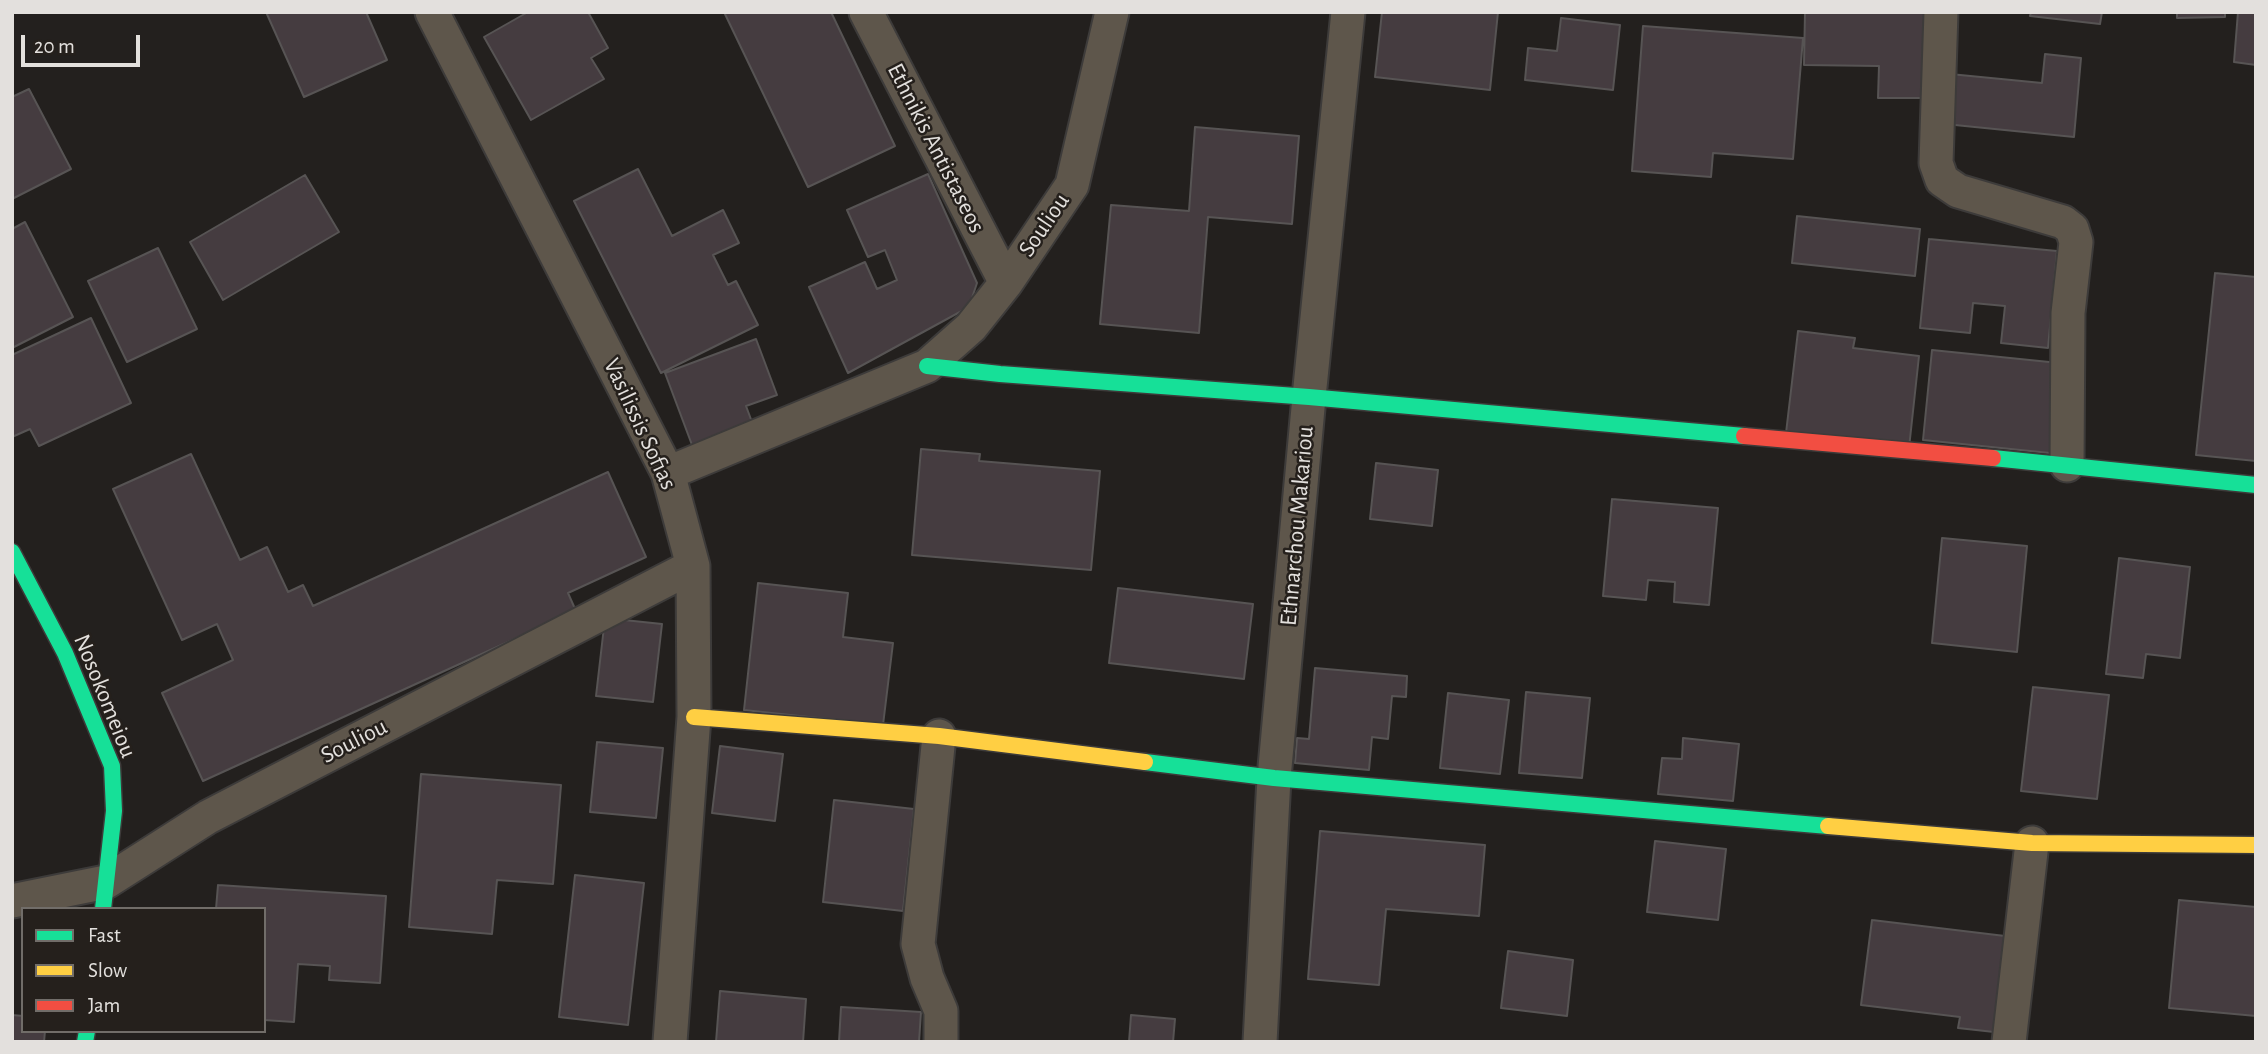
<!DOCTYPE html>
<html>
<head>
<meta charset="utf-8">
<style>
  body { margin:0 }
  #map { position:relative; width:2268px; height:1054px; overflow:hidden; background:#23201e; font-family:"Alegreya Sans",sans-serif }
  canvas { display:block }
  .frame { position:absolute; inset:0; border:14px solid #e3e0dd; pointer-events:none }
  .legend { position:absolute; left:21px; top:907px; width:245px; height:126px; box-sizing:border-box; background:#25201c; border:2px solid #716d69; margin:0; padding:9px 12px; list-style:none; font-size:21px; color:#e3e0dd }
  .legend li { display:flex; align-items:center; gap:14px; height:35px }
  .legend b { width:35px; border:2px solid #716d69 }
  .scale { position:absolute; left:21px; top:35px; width:119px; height:32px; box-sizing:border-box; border:4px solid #e3e0dd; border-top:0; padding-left:9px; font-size:21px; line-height:24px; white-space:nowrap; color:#e3e0dd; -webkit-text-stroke:5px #25201c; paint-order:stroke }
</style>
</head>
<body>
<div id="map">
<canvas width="2268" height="1054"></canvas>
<div class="frame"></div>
<ul class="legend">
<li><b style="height:9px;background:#16e098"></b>Fast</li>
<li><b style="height:9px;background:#ffcf43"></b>Slow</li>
<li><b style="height:9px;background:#f24e42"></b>Jam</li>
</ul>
<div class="scale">20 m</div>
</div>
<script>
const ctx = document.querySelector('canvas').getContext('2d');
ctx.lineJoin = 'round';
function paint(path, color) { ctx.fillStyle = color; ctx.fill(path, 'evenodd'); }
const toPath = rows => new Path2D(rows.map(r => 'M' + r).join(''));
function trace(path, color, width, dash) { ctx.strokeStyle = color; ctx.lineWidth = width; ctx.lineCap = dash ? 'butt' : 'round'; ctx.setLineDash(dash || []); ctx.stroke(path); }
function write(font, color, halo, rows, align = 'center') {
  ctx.font = font + ' "Alegreya Sans",sans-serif'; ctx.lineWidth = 5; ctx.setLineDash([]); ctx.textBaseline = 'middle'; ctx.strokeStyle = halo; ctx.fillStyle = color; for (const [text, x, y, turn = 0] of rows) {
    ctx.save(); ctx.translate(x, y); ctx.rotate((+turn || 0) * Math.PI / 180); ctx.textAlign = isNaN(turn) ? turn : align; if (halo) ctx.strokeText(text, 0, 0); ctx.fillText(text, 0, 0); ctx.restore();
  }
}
const building = toPath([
  [266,12,366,12,387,60,304,97,266,12],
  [528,12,588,12,608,48,591,58,604,79,531,120,484,37,528,12],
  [724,12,831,12,895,146,808,187,724,12],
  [1382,12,1498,12,1490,90,1375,77,1382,12],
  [1805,12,1931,12,1930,98,1878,98,1879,66,1804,65,1805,12],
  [2031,12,2102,12,2100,24,2030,16,2031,12],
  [2177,12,2225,12,2225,17,2177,18,2177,12],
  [2238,12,2256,12,2256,65,2234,62,2238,12],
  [1561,18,1620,25,1613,90,1525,80,1528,48,1557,51,1561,18],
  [1643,26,1803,38,1793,159,1713,153,1711,177,1632,171,1643,26],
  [2045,54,2081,58,2074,137,1945,124,1950,74,2042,83,2045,54],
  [29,89,71,169,12,199,12,97,29,89],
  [1195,127,1299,136,1292,224,1208,217,1199,333,1100,324,1111,205,1189,211,1195,127],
  [638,169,672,236,723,210,739,243,713,255,728,285,736,281,758,325,661,373,574,201,638,169],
  [928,174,977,283,969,307,848,373,809,287,865,262,877,289,897,280,885,250,868,257,847,210,928,174],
  [305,175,339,232,223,300,190,242,305,175],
  [1797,216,1920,229,1915,276,1792,263,1797,216],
  [25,222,73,317,12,348,12,229,25,222],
  [1929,239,2057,251,2048,348,2001,343,2005,306,1973,303,1970,333,1920,328,1929,239],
  [158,248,197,329,127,362,88,281,158,248],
  [2215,273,2256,277,2256,461,2196,455,2215,273],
  [91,318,131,403,39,446,30,429,12,437,12,355,91,318],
  [1798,331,1855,338,1853,348,1919,356,1909,448,1786,433,1798,331],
  [756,339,777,395,746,406,755,430,695,453,665,373,756,339],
  [1932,350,2059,363,2050,453,1923,440,1932,350],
  [921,449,980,454,979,461,1100,471,1091,570,912,555,921,449],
  [191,454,240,560,267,547,288,592,303,585,313,606,608,472,646,557,568,593,576,611,203,781,162,693,233,660,217,624,182,640,113,489,191,454],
  [1376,463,1438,470,1432,526,1370,519,1376,463],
  [1612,499,1718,508,1709,605,1674,602,1675,582,1648,580,1646,600,1603,596,1612,499],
  [1942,538,2027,546,2017,652,1932,643,1942,538],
  [2119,558,2190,567,2180,658,2146,654,2143,678,2106,674,2119,558],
  [758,583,848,593,843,637,893,643,883,725,744,710,758,583],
  [1118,588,1253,604,1244,679,1109,663,1118,588],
  [605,618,662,624,653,702,596,696,605,618],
  [1315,668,1407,676,1406,697,1392,696,1388,739,1372,737,1369,770,1295,763,1297,738,1309,739,1315,668],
  [2033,687,2109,695,2097,799,2021,791,2033,687],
  [1526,692,1590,698,1582,778,1519,773,1526,692],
  [1448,693,1509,700,1500,774,1440,768,1448,693],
  [1683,738,1739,744,1733,801,1658,794,1662,758,1682,759,1683,738],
  [597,742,663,748,656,818,590,812,597,742],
  [720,746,783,754,775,821,712,813,720,746],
  [421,774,561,785,553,884,497,880,492,934,409,927,421,774],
  [834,800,914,809,903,911,823,902,834,800],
  [1320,831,1485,845,1479,916,1386,909,1379,985,1308,979,1320,831],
  [1655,841,1726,849,1718,920,1647,912,1655,841],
  [575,875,644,883,628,1025,559,1017,575,875],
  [218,885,386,896,380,983,329,980,330,966,298,964,294,1022,264,1020,264,909,216,909,218,885],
  [2179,900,2256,907,2256,1016,2169,1008,2179,900],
  [1872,920,2005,936,1994,1032,1958,1028,1960,1017,1861,1005,1872,920],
  [1508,951,1573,960,1567,1016,1501,1008,1508,951],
  [720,991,806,999,803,1042,716,1042,720,991],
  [841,1007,921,1012,919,1042,839,1042,841,1007],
  [12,1015,23,1016,23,1031,45,1031,44,1042,12,1042,12,1015],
  [1131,1015,1175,1019,1173,1042,1129,1042,1131,1015]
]);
const street = toPath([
  [432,12,668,473,693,566,694,717,670,1042],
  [866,12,1006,283],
  [1941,12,1936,163,1942,180,1958,191,2063,222,2072,229,2076,242,2068,313,2067,465],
  [668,473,927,366,971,327,1006,283,1072,185,1112,12],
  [939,736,918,944,927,978,941,1011,941,1042],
  [12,901,106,882,208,817,693,566],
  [1260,1042,1274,778,1309,397,1348,12],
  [2009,1042,2032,843]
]);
const fast = toPath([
  [927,366,1000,374,1309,397,1744,436],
  [1993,458,2256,485],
  [12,552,65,653,112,766,114,811,103,909],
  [1145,762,1274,778,1828,826],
  [85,1042,87,1031]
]);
const slow = toPath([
  [694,717,939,736,1145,762],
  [1828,826,2032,843,2256,845]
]);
const jam = toPath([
  [1744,436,1993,458]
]);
const streetNames = [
  ["Ethnikis Antistaseos",936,148,63],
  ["Souliou",1044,225,-56],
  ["Vasilissis Sofias",640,424,65],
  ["Ethnarchou Makariou",1297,526,-85],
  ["Nosokomeiou",105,696,68],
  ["Souliou",354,741,-27]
];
paint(building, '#453c40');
trace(building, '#575454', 2);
trace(street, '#3d3b3a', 37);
trace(fast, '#3d3b3a', 19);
trace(slow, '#3d3b3a', 19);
trace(jam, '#3d3b3a', 19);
trace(street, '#5e564b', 33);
trace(fast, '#16e098', 16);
trace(slow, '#ffcf43', 16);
trace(jam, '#f24e42', 16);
write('24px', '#e3e0dd', '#25201c', streetNames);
</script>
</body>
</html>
